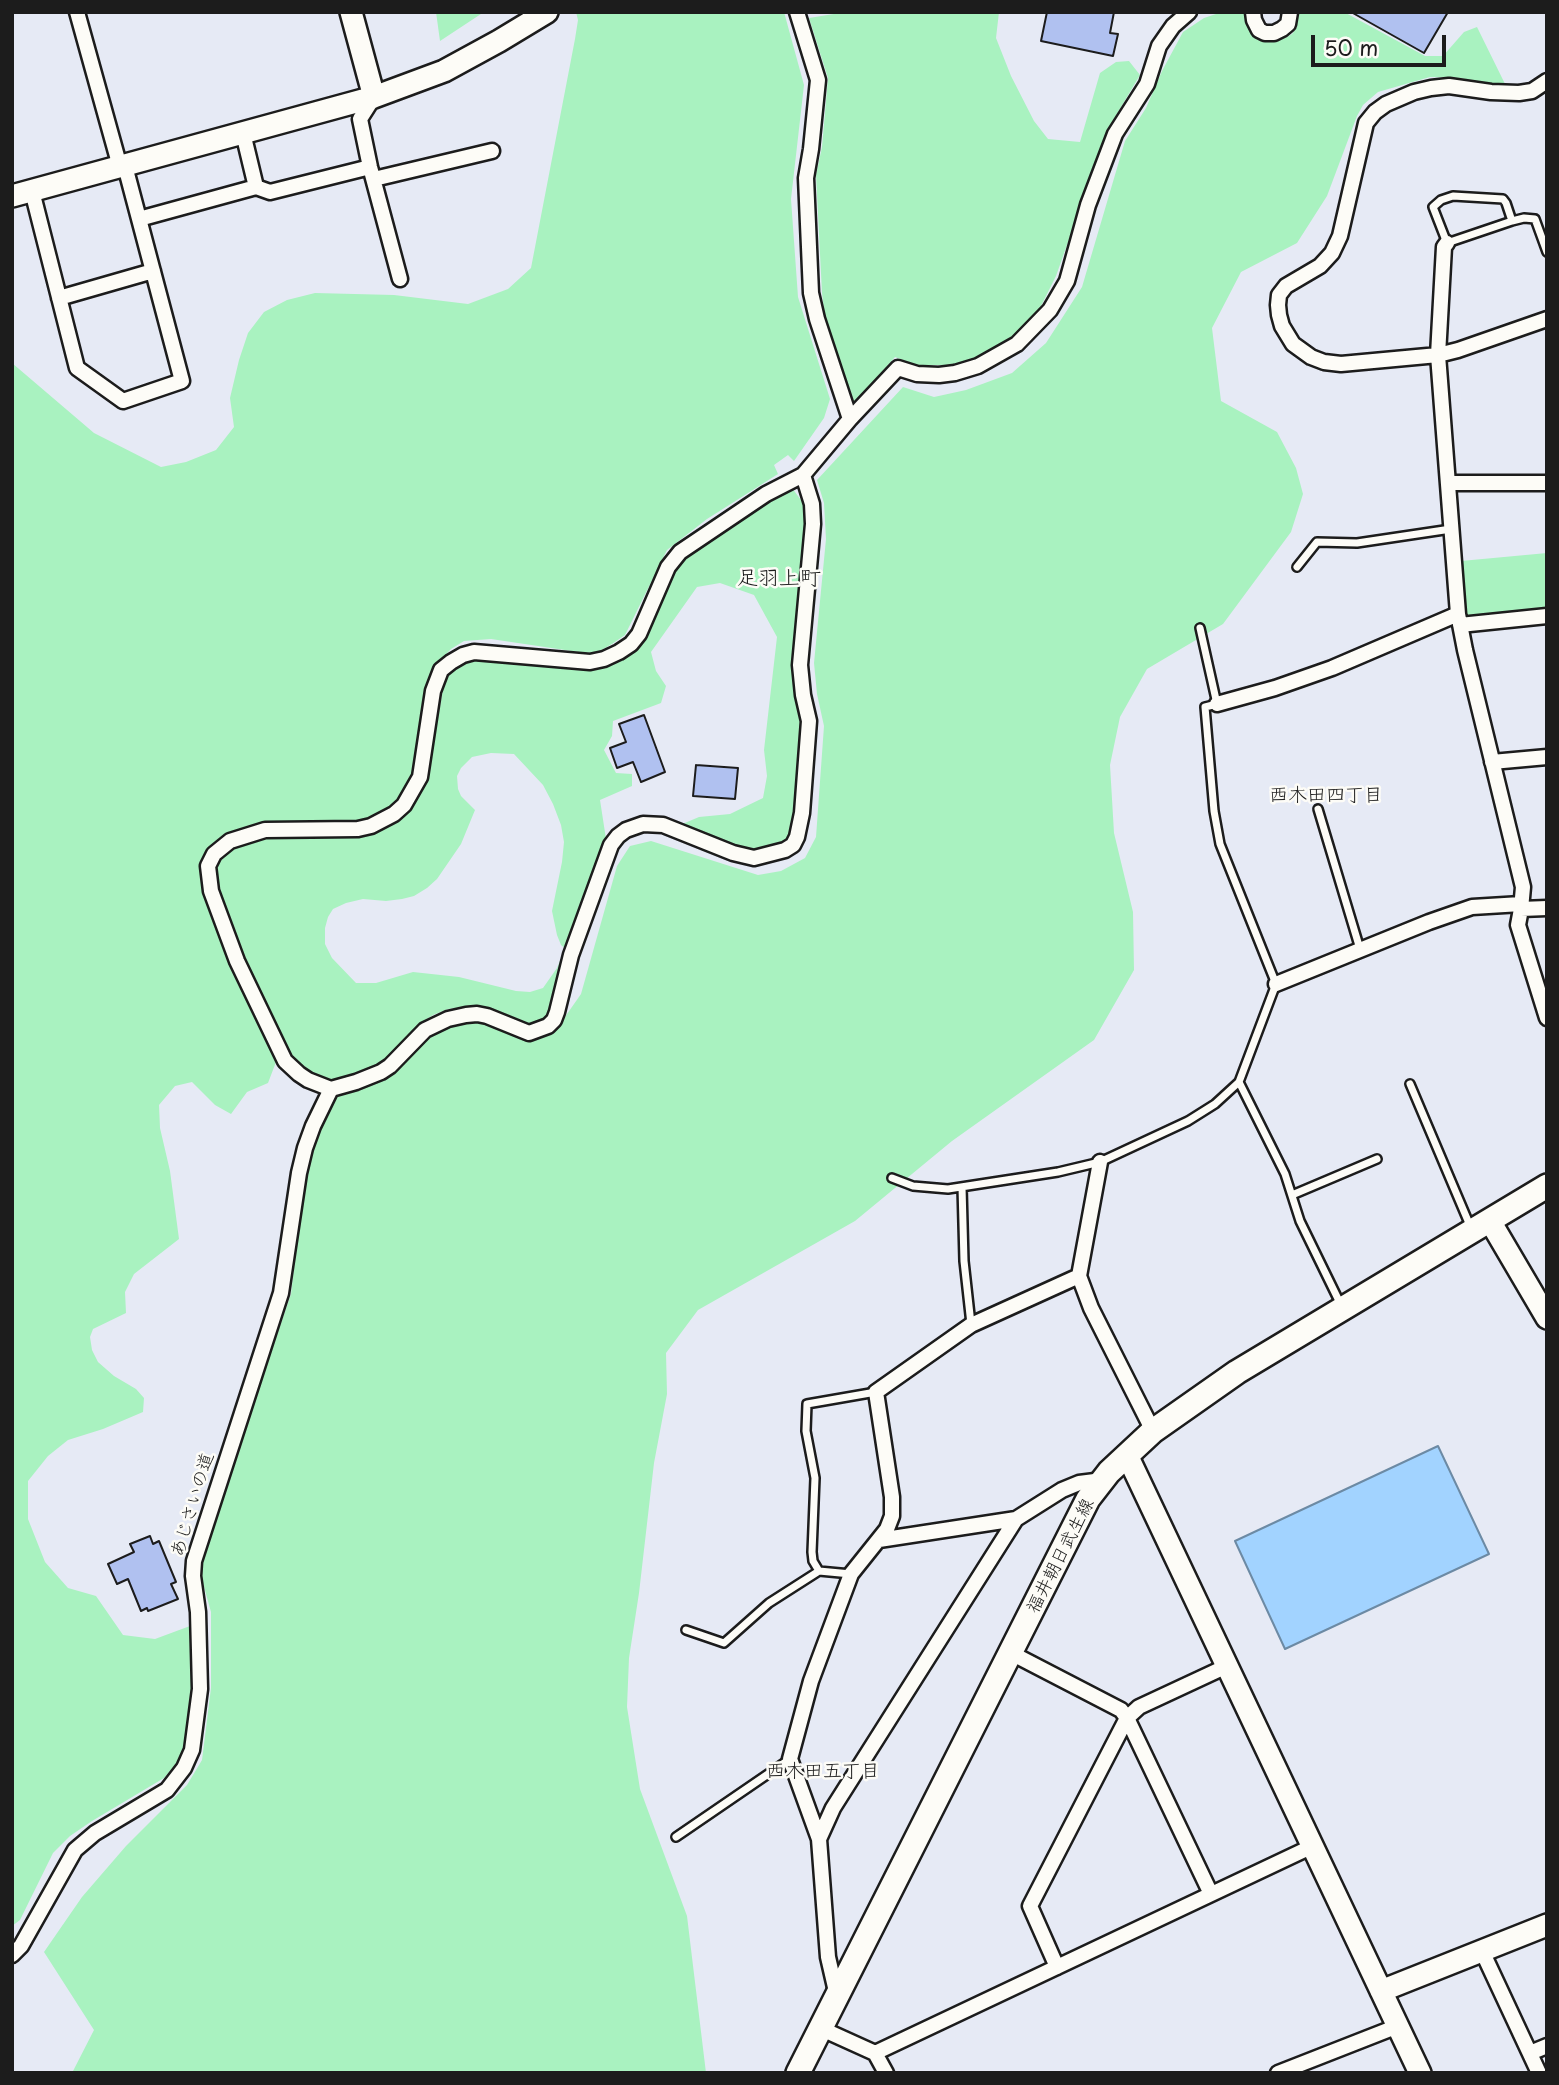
<!DOCTYPE html>
<html>
<head>
<meta charset="utf-8">
<style>
  body { margin:0 }
  #map { position:relative; width:1559px; height:2085px; overflow:hidden; background:#e6eaf5; font-family:"Playpen Sans",sans-serif }
  canvas { display:block }
  .frame { position:absolute; inset:0; border:14px solid #1c1c1c; pointer-events:none }
  .scale { position:absolute; left:1311px; top:35px; width:135px; height:32px; box-sizing:border-box; border:4px solid #1c1c1c; border-top:0; padding-left:9px; font-size:21px; line-height:24px; white-space:nowrap; color:#1c1c1c; -webkit-text-stroke:5px #fdfcf7; paint-order:stroke }
</style>
</head>
<body>
<div id="map">
<canvas width="1559" height="2085"></canvas>
<div class="frame"></div>
<div class="scale">50 m</div>
</div>
<script>
const ctx = document.querySelector('canvas').getContext('2d');
ctx.lineJoin = 'round';
function paint(path, color) { ctx.fillStyle = color; ctx.fill(path, 'evenodd'); }
const toPath = rows => new Path2D(rows.map(r => 'M' + r).join(''));
function trace(path, color, width, dash) { ctx.strokeStyle = color; ctx.lineWidth = width; ctx.lineCap = dash ? 'butt' : 'round'; ctx.setLineDash(dash || []); ctx.stroke(path); }
function write(font, color, halo, rows, align = 'center') {
  ctx.font = font + ' "Playpen Sans","Klee One",sans-serif'; ctx.lineWidth = 5; ctx.setLineDash([]); ctx.textBaseline = 'middle'; ctx.strokeStyle = halo; ctx.fillStyle = color; for (const [text, x, y, turn = 0] of rows) {
    ctx.save(); ctx.translate(x, y); ctx.rotate((+turn || 0) * Math.PI / 180); ctx.textAlign = isNaN(turn) ? turn : align; if (halo) ctx.strokeText(text, 0, 0); ctx.fillText(text, 0, 0); ctx.restore();
  }
}
const green = toPath([
  [436,12,484,12,440,41],
  [576,12,784,12,804,85,791,199,798,297,830,399,824,418,794,461,788,455,774,465,778,474,707,519,667,550,625,635,612,644,598,652,585,653,491,639,464,641,451,649,433,668,427,689,415,775,407,791,392,809,370,822,247,831,205,866,233,962,276,1062,268,1083,247,1092,231,1114,215,1105,192,1082,175,1086,159,1105,160,1128,170,1171,179,1239,134,1274,125,1292,126,1313,93,1329,90,1337,92,1350,98,1362,114,1376,136,1389,144,1398,143,1412,103,1429,68,1440,48,1456,28,1481,28,1519,45,1562,68,1588,96,1596,123,1635,155,1639,190,1626,193,1686,184,1747,176,1764,164,1778,92,1821,70,1836,53,1853,20,1920,12,1926,12,363,94,433,161,467,186,462,216,450,234,427,230,398,239,360,248,333,264,312,287,300,315,293,394,295,468,304,508,289,531,268,575,39,578,20],
  [846,12,999,12,996,38,1011,76,1034,121,1048,139,1080,142,1100,73,1116,62,1129,61,1140,75,1108,129,1056,276,1040,308,1016,335,984,355,953,365,916,365,895,357,853,405,825,319,822,293,816,175,822,147,828,78,809,18],
  [1246,12,1247,23,1262,39,1285,38,1292,34,1297,27,1297,12,1344,12,1425,56,1443,56,1464,32,1477,27,1507,88,1460,78,1430,77,1378,92,1363,105,1357,116,1327,196,1297,243,1241,272,1212,328,1221,401,1277,432,1296,468,1303,494,1291,532,1223,624,1147,669,1120,717,1110,765,1114,833,1133,912,1134,970,1094,1040,952,1141,855,1221,698,1310,666,1353,667,1394,654,1463,639,1593,629,1658,627,1707,640,1789,687,1916,706,2073,72,2073,94,2030,44,1952,82,1897,126,1846,187,1785,202,1760,211,1688,211,1612,201,1576,201,1555,291,1294,305,1171,334,1094,357,1088,424,1035,459,1021,483,1020,544,1035,560,1024,581,994,617,866,630,846,651,841,758,875,781,871,805,858,816,837,824,726,817,694,814,663,826,539,824,503,817,480,903,387,934,397,966,390,1012,373,1046,343,1082,287,1125,141,1146,108,1162,71,1183,32,1204,18,1219,13],
  [792,488,804,504,806,526,791,664,795,698,803,721,793,836,782,845,753,851,741,849,680,825,699,817,730,814,763,798,767,776,764,750,777,637,754,595,720,583,697,587,651,652,656,671,666,686,661,703,613,721,612,736,604,750,616,773,632,774,632,786,600,800,606,839,567,950,561,945,557,935,552,911,562,862,564,842,561,825,553,804,543,785,514,754,491,753,472,757,461,768,457,776,458,789,461,796,475,810,461,844,437,879,427,888,414,896,402,899,386,901,363,899,346,903,333,909,328,917,325,928,325,944,332,958,356,983,376,983,413,972,459,977,516,991,530,992,543,988,557,968,562,956,567,955,550,1013,546,1020,531,1026,475,1006,448,1009,433,1015,418,1025,388,1058,376,1067,332,1083,311,1076,288,1058,243,958,218,888,215,868,221,857,229,850,241,844,265,836,334,838,358,836,371,834,393,822,412,806,418,798,427,779,445,678,455,668,473,661,497,660,591,670,608,665,624,657,637,648,645,636,677,568,687,556],
  [1547,553,1547,611,1465,619,1461,561]
]);
const water = toPath([
  [1438,1446,1489,1554,1285,1649,1235,1541,1438,1446]
]);
const building = toPath([
  [1047,12,1114,12,1110,33,1118,34,1113,56,1041,41,1047,12],
  [1351,12,1448,12,1424,53,1351,12],
  [644,715,665,772,641,782,633,762,617,768,610,748,626,742,619,724,644,715],
  [696,765,738,768,735,799,693,796,696,765],
  [150,1536,153,1544,159,1541,176,1582,171,1584,178,1599,148,1611,147,1608,141,1611,128,1579,117,1584,108,1564,134,1552,130,1544,150,1536]
]);
const lane = toPath([
  [1512,221,1506,203,1503,199,1453,196,1441,200,1433,207,1447,243,1512,221,1524,218,1535,219,1547,252],
  [1297,567,1317,542,1357,543,1451,529],
  [1318,809,1360,949],
  [1239,1082,1285,1174,1300,1221,1341,1305],
  [1410,1084,1471,1228],
  [892,1178,913,1186,948,1189,1058,1172,1100,1162,1188,1121,1215,1104,1239,1082,1276,984,1220,844,1214,811,1205,707,1217,704,1200,628],
  [962,1187,964,1261,971,1324],
  [1292,1195,1377,1159],
  [851,1574,819,1571,813,1561,812,1552,815,1478,806,1431,807,1404,876,1392],
  [686,1630,724,1643,769,1603,819,1571],
  [676,1837,790,1759]
]);
const street = toPath([
  [77,12,120,167],
  [797,12,818,80,811,149,806,178,811,293,817,319,850,419],
  [1253,12,1254,20,1259,30,1265,33,1274,33,1282,29,1288,24,1290,12],
  [1547,81,1532,91,1519,93,1491,92,1449,86,1431,88,1414,92,1386,104,1375,112,1366,123,1340,236,1332,253,1320,266,1286,286,1279,295,1278,305,1279,315,1282,326,1293,344,1311,357,1324,362,1341,364,1438,355,1458,350,1547,319],
  [374,97,360,119,370,167,400,279],
  [243,133,256,187],
  [374,179,492,151],
  [32,191,77,368,123,401,182,381,125,166],
  [139,219,256,187,270,192,370,167],
  [1447,243,1444,247,1438,355,1458,614,1465,650,1523,887,1521,909,1518,925,1547,1018],
  [59,298,153,271],
  [803,475,812,504,813,524,800,665,803,695,809,721,802,813,797,837,793,845,785,850,754,858,733,853,663,825,643,824,626,830,618,836,611,845,571,955,557,1012,554,1020,548,1026,529,1033,487,1016,477,1014,466,1015,448,1019,425,1030,390,1066,381,1072,356,1082,331,1089,308,1080,299,1074,285,1061,237,961,211,891,208,866,214,854,230,841,265,830,358,829,371,826,394,814,404,805,420,777,433,691,441,670,451,662,463,655,474,652,590,662,604,659,619,652,631,644,639,634,668,567,680,552,766,494,803,475,850,419,898,368,917,374,939,375,955,373,978,366,1017,344,1050,310,1067,281,1088,205,1115,134,1147,84,1159,46,1173,26,1189,12],
  [1448,483,1547,483],
  [1460,625,1547,616],
  [1217,704,1275,688,1332,668,1458,614],
  [1492,762,1547,757],
  [1521,909,1547,908],
  [1276,984,1429,922,1472,907,1521,904],
  [1100,1162,1079,1276,1091,1308,1153,1431],
  [879,1540,1016,1519],
  [1011,1653,1121,1710,1127,1718,1211,1894],
  [819,1839,790,1759,811,1681,851,1574,887,1529,892,1516,892,1497,876,1392,971,1325,1079,1276],
  [1482,1951,1539,2073],
  [12,1955,21,1946,75,1850,95,1833,167,1790,184,1768,192,1750,200,1689,198,1612,193,1576,194,1561,281,1293,299,1173,305,1148,313,1126,331,1089],
  [1057,1967,1030,1906,1127,1718,1139,1707,1227,1666],
  [837,1996,828,1957,819,1839,833,1808,1016,1519,1062,1490,1079,1483,1103,1480],
  [822,2029,875,2053,1313,1846],
  [875,2053,886,2073],
  [1530,2053,1547,2046],
  [1278,2073,1398,2026]
]);
const secondary = toPath([
  [351,12,374,97],
  [12,196,374,97,444,71,499,41,547,12],
  [1490,1221,1547,1318],
  [1127,1455,1420,2073],
  [1381,1991,1547,1925]
]);
const primary = toPath([
  [798,2073,1088,1499,1109,1472,1153,1431,1237,1372,1547,1186]
]);
const streetNames = [
  ["あじさいの道",193,1505,-73],
  ["福井朝日武生線",1061,1556,-63]
];
const neighbourhoodNames = [
  ["西木田四丁目",1326,796],
  ["西木田五丁目",823,1772]
];
const quarterNames = [
  ["足羽上町",779,579]
];
paint(green, '#a9f2c0');
paint(water, '#a2d3ff');
trace(water, '#6c8aa4', 2);
paint(building, '#b0c1f0');
trace(building, '#1c1c1c', 2);
trace(lane, '#1c1c1c', 12);
trace(street, '#1c1c1c', 19);
trace(secondary, '#1c1c1c', 26);
trace(primary, '#1c1c1c', 28);
trace(lane, '#fdfcf7', 7);
trace(street, '#fdfcf7', 14);
trace(secondary, '#fdfcf7', 21);
trace(primary, '#fdfcf7', 23);
write('18px', '#1c1c1c', '#fdfcf7', streetNames);
write('19px', '#1c1c1c', '#fdfcf7', neighbourhoodNames);
write('21px', '#1c1c1c', '#fdfcf7', quarterNames);
</script>
</body>
</html>
